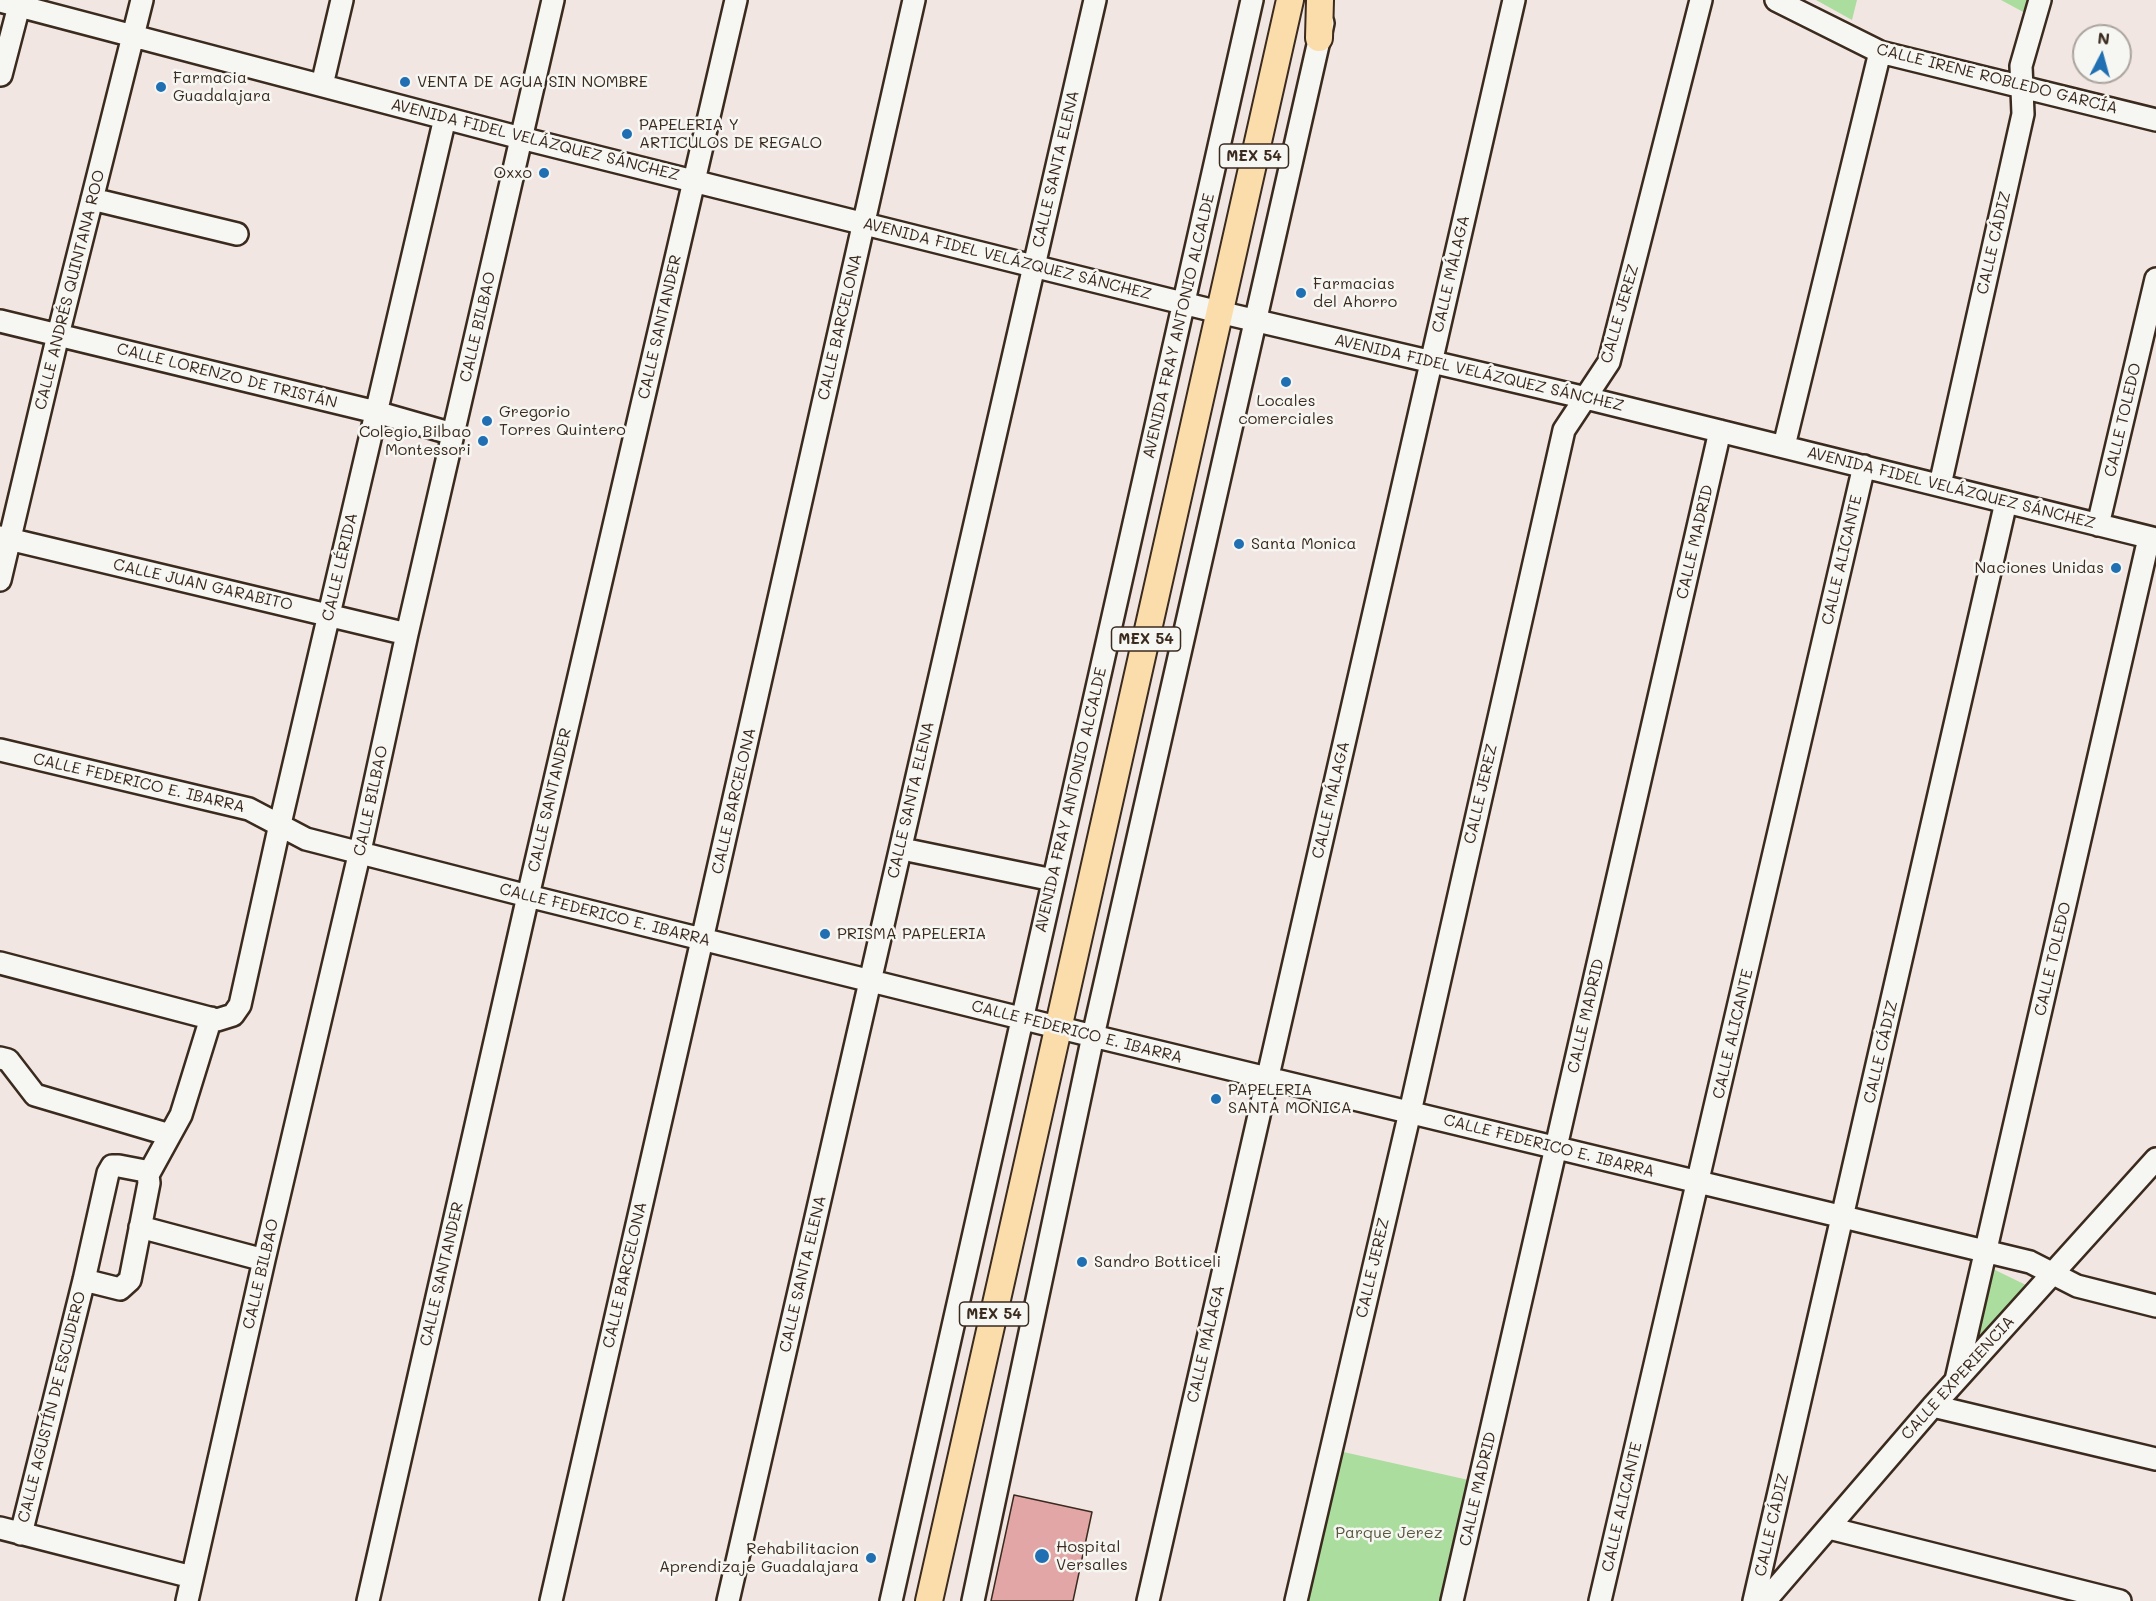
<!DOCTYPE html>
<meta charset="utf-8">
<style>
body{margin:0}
#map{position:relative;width:2156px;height:1601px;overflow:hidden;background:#f2e6e3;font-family:Mali,sans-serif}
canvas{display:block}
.north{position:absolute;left:2072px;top:24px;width:60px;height:60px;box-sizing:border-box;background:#f6f6f2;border:2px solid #aba49d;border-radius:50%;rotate:6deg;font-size:16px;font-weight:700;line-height:24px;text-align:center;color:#3b2a1e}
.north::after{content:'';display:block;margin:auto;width:21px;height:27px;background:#1f6fb2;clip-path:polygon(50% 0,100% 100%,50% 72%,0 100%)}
</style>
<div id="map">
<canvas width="2156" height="1601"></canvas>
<div class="north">N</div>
</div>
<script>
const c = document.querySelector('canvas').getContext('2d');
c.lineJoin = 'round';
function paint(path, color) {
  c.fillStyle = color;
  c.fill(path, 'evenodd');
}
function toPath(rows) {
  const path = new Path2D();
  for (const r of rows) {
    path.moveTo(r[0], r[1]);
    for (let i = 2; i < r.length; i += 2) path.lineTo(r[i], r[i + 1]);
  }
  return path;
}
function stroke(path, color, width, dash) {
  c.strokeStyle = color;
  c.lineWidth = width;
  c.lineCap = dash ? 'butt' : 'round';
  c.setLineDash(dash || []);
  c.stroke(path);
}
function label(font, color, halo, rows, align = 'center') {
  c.font = font + ' Mali,sans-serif';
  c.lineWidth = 5;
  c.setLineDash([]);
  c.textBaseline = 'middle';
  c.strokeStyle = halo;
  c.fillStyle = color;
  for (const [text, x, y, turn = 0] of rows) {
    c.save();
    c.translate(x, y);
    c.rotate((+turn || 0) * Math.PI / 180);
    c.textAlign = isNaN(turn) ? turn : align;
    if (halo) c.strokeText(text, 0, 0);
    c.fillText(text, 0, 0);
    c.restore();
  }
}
paint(toPath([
 [1816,0,1857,0,1852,20],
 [2001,0,2033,0,2027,14],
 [1993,1269,2028,1286,1978,1340],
 [1339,1451,1473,1481,1443,1601,1303,1601]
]), '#abdd9e');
const building = toPath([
 [1014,1495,1092,1512,1073,1601,991,1601,1014,1495]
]);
paint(building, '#e1a6a5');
stroke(building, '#3b2a1e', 1.5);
const minor = toPath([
 [1776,0,1880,52,2156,120],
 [0,1,521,138,1033,266,1219,312,1586,398,2156,539],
 [1,75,19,6],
 [322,85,342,0],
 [92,199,237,234],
 [0,321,376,412,453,434],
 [1784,446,1880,52],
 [1940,485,2023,114,2021,66,2040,0],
 [2098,525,2156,279],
 [0,537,407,634],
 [0,580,58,335,142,0],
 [0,750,249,809,306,839,528,896,1093,1036,2030,1262,2077,1286,2156,1306],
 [912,851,1053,880],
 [0,963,217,1020,233,1015,240,1005,280,824,445,118],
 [0,1058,8,1060,35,1095,170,1135],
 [148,1175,181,1115,211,1018],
 [140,1227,264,1260],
 [1956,1380,2149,538],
 [1933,1406,2156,1459],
 [0,1528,192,1577],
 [1829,1528,2120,1601],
 [21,1534,84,1280,108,1173,112,1166,119,1166,145,1171,148,1175,149,1183,130,1280,120,1289,84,1280],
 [187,1601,264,1260,360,851,407,634,553,0],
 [368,1601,528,896,736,0],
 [551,1601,702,940,914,0],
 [728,1601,1095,0],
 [891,1601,1252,0],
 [973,1601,1093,1036,1323,23],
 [1148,1601,1514,0],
 [1296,1601,1410,1112,1564,430,1609,362,1701,0],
 [1452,1601,1720,431],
 [1600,1601,1864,466],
 [1754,1601,2006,502],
 [1765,1601,1933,1406,2156,1159]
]);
const major = toPath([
 [1319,38,1320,0],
 [929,1601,1290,0]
]);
stroke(minor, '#3b2a1e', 26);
stroke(major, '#3b2a1e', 30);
stroke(minor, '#f6f6f2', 21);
stroke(major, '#fbddab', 26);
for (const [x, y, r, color] of [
 [405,82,6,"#1f6fb2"],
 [161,87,6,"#1f6fb2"],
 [627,134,6,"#1f6fb2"],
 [544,173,6,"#1f6fb2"],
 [1301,293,6,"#1f6fb2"],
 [1286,382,6,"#1f6fb2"],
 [487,421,6,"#1f6fb2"],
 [483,441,6,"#1f6fb2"],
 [1239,544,6,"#1f6fb2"],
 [2116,568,6,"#1f6fb2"],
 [825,934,6,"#1f6fb2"],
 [1216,1099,6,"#1f6fb2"],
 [1082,1262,6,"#1f6fb2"],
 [1042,1556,8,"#1f6fb2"],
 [871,1558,6,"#1f6fb2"]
]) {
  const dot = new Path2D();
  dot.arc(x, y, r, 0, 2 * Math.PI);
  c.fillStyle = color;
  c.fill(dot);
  stroke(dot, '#f6f6f2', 2);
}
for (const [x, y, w] of [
 [1254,156,69],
 [1146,639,69],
 [994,1314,69]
]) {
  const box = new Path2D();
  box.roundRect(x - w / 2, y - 12, w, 24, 4.5);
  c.fillStyle = '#f6f6f2';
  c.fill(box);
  stroke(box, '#3b2a1e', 1.5);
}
label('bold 15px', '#3b2a1e', null, [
 ["MEX 54",1254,156],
 ["MEX 54",1146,639],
 ["MEX 54",994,1314]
]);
label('16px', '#3b2a1e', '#f6f6f2', [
 ["Farmacia",173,78],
 ["Guadalajara",173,96],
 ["VENTA DE AGUA SIN NOMBRE",417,82],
 ["PAPELERIA Y",639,125],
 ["ARTICULOS DE REGALO",639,143],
 ["Oxxo",532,173,"right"],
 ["Farmacias",1313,284],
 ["del Ahorro",1313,302],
 ["Locales",1286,401,"center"],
 ["comerciales",1286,419,"center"],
 ["Gregorio",499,412],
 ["Torres Quintero",499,430],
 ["Colegio Bilbao",471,432,"right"],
 ["Montessori",471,450,"right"],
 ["Santa Monica",1251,544],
 ["Naciones Unidas",2104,568,"right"],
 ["PRISMA PAPELERIA",837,934],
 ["PAPELERIA",1228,1090],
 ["SANTA MONICA",1228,1108],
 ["Sandro Botticeli",1094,1262],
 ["Hospital",1056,1547],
 ["Versalles",1056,1565],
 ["Rehabilitacion",859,1549,"right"],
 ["Aprendizaje Guadalajara",859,1567,"right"]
], 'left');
label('16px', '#3b2a1e', '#f6f6f2', [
 ["CALLE IRENE ROBLEDO GARCÍA",1997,79,14],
 ["AVENIDA FIDEL VELÁZQUEZ SÁNCHEZ",535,140,14],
 ["CALLE SANTA ELENA",1056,169,-77],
 ["CALLE CÁDIZ",1994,243,-77],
 ["AVENIDA FIDEL VELÁZQUEZ SÁNCHEZ",1007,259,14],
 ["CALLE MÁLAGA",1451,274,-77],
 ["CALLE ANDRÉS QUINTANA ROO",70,290,-76],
 ["CALLE JEREZ",1620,314,-74],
 ["AVENIDA FRAY ANTONIO ALCALDE",1179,326,-77],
 ["CALLE BILBAO",478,327,-77],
 ["CALLE SANTANDER",660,327,-77],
 ["CALLE BARCELONA",840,327,-77],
 ["AVENIDA FIDEL VELÁZQUEZ SÁNCHEZ",1479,373,13],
 ["CALLE LORENZO DE TRISTÁN",227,376,14],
 ["CALLE TOLEDO",2123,420,-77],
 ["AVENIDA FIDEL VELÁZQUEZ SÁNCHEZ",1951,488,14],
 ["CALLE MADRID",1695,542,-77],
 ["CALLE ALICANTE",1842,560,-77],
 ["CALLE LÉRIDA",340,567,-77],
 ["CALLE JUAN GARABITO",203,585,13],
 ["CALLE FEDERICO E. IBARRA",139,783,13],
 ["CALLE JEREZ",1481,794,-77],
 ["CALLE SANTANDER",550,800,-77],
 ["CALLE SANTA ELENA",911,800,-77],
 ["AVENIDA FRAY ANTONIO ALCALDE",1071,800,-77],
 ["CALLE MÁLAGA",1331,800,-77],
 ["CALLE BILBAO",371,801,-78],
 ["CALLE BARCELONA",734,801,-77],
 ["CALLE FEDERICO E. IBARRA",605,915,14],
 ["CALLE TOLEDO",2053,959,-77],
 ["CALLE MADRID",1586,1016,-77],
 ["CALLE FEDERICO E. IBARRA",1077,1032,14],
 ["CALLE ALICANTE",1733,1034,-77],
 ["CALLE CÁDIZ",1881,1052,-77],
 ["CALLE FEDERICO E. IBARRA",1549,1146,14],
 ["CALLE JEREZ",1373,1268,-77],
 ["CALLE BILBAO",261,1274,-77],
 ["CALLE SANTANDER",442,1274,-77],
 ["CALLE SANTA ELENA",803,1274,-77],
 ["CALLE BARCELONA",625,1275,-77],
 ["CALLE MÁLAGA",1206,1344,-77],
 ["CALLE EXPERIENCIA",1958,1378,-48],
 ["CALLE AGUSTÍN DE ESCUDERO",52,1407,-76],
 ["CALLE MADRID",1478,1489,-77],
 ["CALLE ALICANTE",1622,1507,-77],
 ["CALLE CÁDIZ",1772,1525,-77]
]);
label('16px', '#57573e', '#f6f6f2', [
 ["Parque Jerez",1389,1533]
]);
</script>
